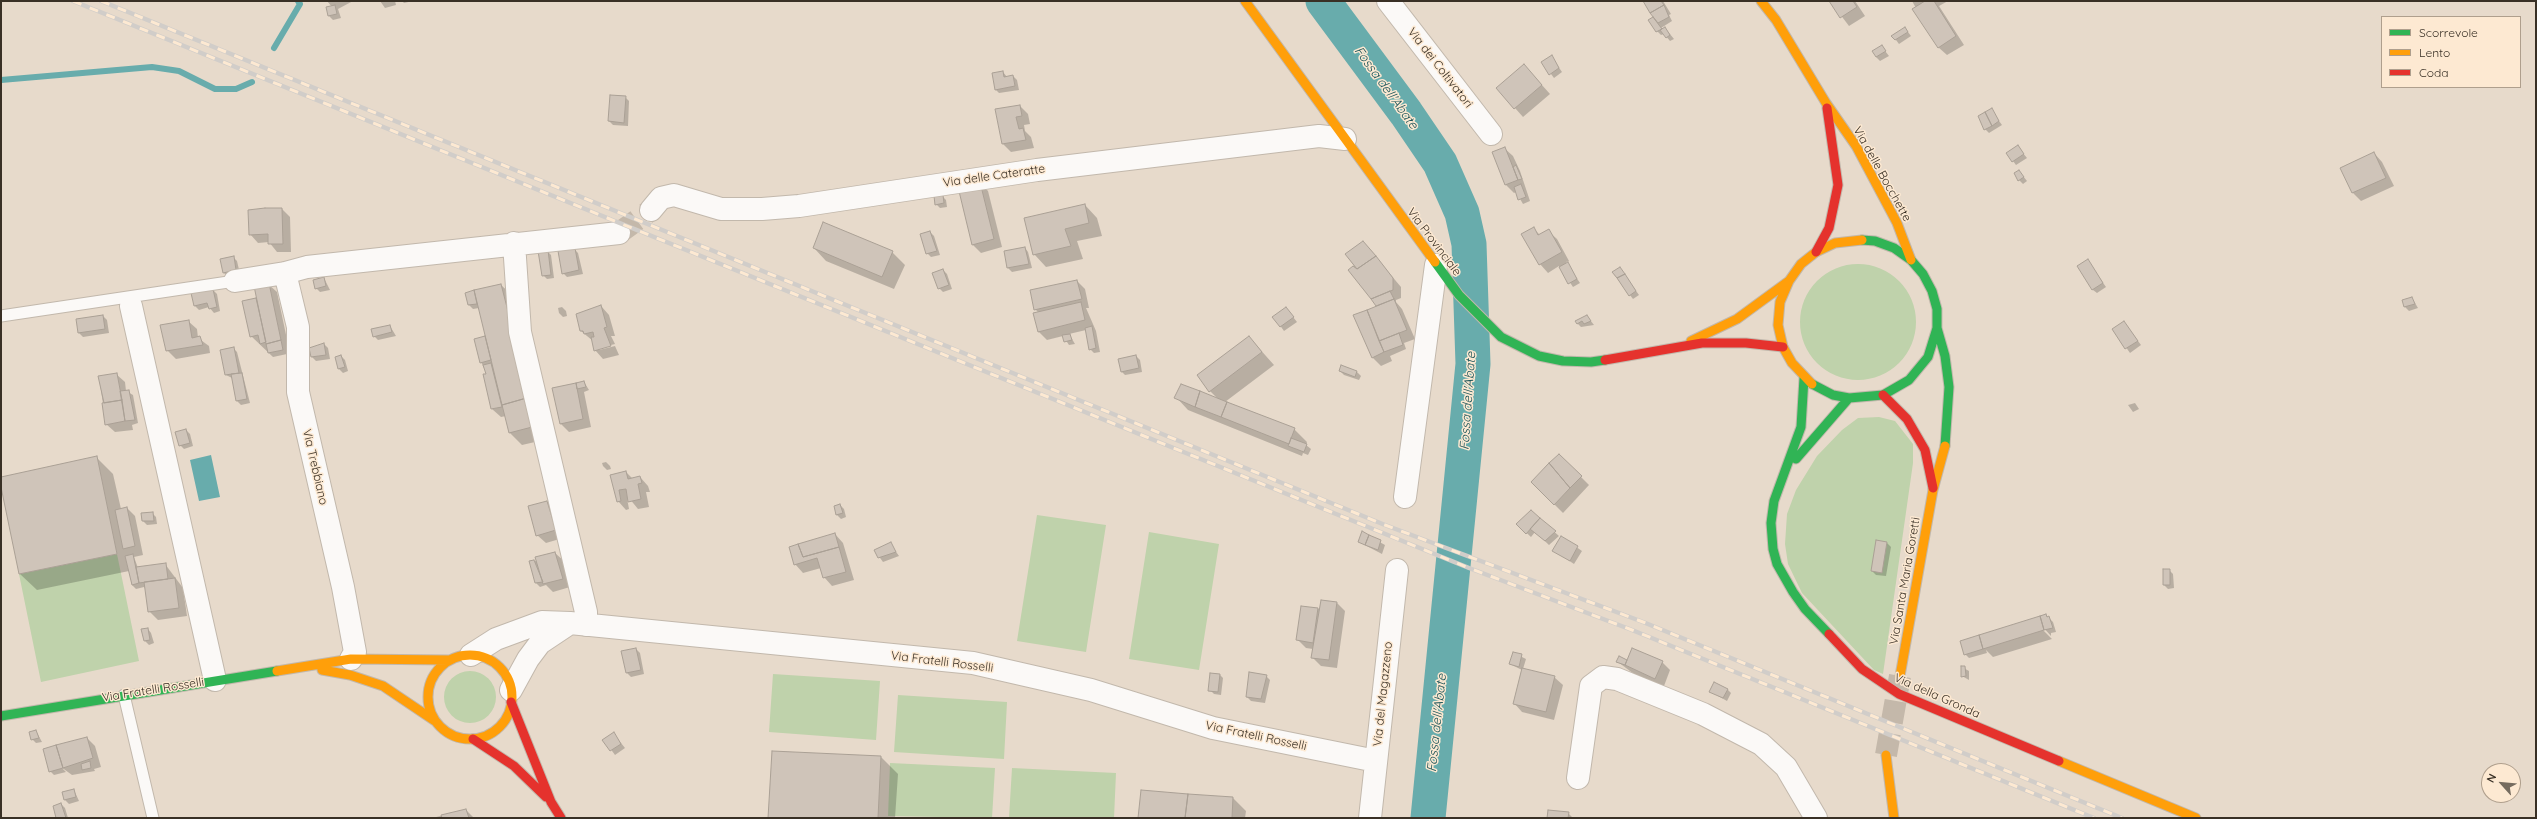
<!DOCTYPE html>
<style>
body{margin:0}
#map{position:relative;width:2537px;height:819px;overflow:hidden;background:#e7dacb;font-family:Quicksand,sans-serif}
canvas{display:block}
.frame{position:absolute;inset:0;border:2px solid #393025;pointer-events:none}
.legend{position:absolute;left:2381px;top:16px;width:140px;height:72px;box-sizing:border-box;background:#fde9d2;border:1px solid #af9f8d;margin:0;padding:5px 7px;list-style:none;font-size:12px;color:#393025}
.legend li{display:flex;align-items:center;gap:8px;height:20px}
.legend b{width:20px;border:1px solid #af9f8d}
.north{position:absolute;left:2481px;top:763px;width:40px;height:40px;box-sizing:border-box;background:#fde9d2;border:1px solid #af9f8d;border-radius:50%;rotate:297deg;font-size:11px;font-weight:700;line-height:16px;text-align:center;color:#393025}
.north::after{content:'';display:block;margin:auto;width:14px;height:18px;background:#766c5f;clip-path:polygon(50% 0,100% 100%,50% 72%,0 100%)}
</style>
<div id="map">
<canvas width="2537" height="819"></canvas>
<div class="frame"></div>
<ul class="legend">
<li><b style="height:5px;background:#30b455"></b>Scorrevole</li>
<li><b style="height:5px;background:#ff9f0a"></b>Lento</li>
<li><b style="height:5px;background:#e5322d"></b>Coda</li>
</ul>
<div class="north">N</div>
</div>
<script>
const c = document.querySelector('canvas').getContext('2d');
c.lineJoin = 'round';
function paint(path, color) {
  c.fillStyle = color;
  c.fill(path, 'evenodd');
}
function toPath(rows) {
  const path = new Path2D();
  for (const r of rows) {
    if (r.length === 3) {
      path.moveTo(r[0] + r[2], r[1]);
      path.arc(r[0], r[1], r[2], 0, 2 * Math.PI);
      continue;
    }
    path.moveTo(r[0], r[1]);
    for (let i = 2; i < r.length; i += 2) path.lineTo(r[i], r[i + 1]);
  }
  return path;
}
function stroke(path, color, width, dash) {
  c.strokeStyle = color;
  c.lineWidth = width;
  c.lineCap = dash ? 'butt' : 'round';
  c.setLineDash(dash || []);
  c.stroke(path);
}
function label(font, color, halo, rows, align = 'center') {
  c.font = font + ' Quicksand,sans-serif';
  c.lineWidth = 3;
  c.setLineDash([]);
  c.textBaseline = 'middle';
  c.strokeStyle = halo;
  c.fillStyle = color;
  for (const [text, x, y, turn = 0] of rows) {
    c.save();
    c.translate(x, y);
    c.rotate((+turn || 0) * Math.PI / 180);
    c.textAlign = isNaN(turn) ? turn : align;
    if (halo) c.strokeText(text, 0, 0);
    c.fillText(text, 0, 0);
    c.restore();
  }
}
paint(toPath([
 [1858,322,58],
 [1879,417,1895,421,1913,444,1913,463,1883,674,1874,670,1802,593,1788,564,1785,544,1787,514,1796,490,1817,456,1842,430,1858,418],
 [1037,515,1106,525,1086,652,1017,641],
 [1149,532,1219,544,1199,670,1129,659],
 [117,554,139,661,41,682,19,574],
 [470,697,26],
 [773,674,880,681,876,740,769,732],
 [898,695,1007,702,1004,759,894,752],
 [890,763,995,768,992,818,888,816],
 [1012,768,1116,773,1114,818,1009,818]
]), '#bfd2ab');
paint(toPath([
 [211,455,220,497,199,501,190,460],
 [1438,716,1434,818,1421,818]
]), '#68acac');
paint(toPath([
 [327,1,353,1,338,9,341,18,333,20,329,16,332,7],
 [380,1,395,1,396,5,385,8],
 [402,1,413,1,404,3],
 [1644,1,1663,1,1671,14,1669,15,1672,21,1661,28,1662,30,1665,28,1674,39,1670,41,1664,34,1661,35,1657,31,1650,20,1655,18],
 [1830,1,1855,1,1865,16,1849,26],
 [1912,1,1948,1,1939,6,1964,45,1947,55,1938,47],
 [1905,28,1911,36,1899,44,1893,36],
 [1882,47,1889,56,1880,61,1876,57],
 [1551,56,1562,72,1554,78,1542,62],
 [1524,65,1550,94,1523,117,1515,108],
 [1003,72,1007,77,1013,76,1017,80,1019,90,999,93,995,89],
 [625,97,629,101,628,126,613,125,609,121],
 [1020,106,1028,114,1030,124,1024,125,1025,131,1031,137,1034,148,1011,152,1003,144],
 [1991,110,2002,125,1989,133,1985,129],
 [2018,147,2027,158,2016,165,2013,161],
 [1504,148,1513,156,1520,171,1530,201,1523,204,1516,192,1514,193,1506,185,1493,153],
 [2374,153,2382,162,2394,186,2361,201,2353,193,2341,169],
 [2019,171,2027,181,2023,184,2019,180],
 [980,183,988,191,1002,247,981,253,973,245,959,188],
 [942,196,946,200,947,207,940,208,936,204],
 [1085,205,1097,218,1102,236,1077,241,1083,259,1046,267,1034,254],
 [282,209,290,217,291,252,277,252,269,242,258,243,250,234],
 [1534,229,1540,235,1548,231,1557,239,1569,261,1566,262,1580,283,1573,287,1559,266,1548,273,1540,264],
 [930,232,934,236,940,255,931,257,927,253],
 [1363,242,1401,287,1401,298,1396,300,1396,302,1402,309,1415,339,1404,343,1406,349,1390,356,1392,361,1381,366,1373,358,1378,306,1350,270,1354,266,1346,254],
 [814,248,892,252,905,265,894,289,826,261],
 [1025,248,1028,252,1032,268,1012,272,1008,268,1005,252],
 [574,249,578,253,583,274,567,277,563,273],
 [547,251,551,255,554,278,547,279,543,275],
 [233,257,237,261,240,274,228,277,224,273],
 [2088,261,2106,287,2097,293,2093,290],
 [1620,268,1639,295,1633,299,1613,273],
 [943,270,947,274,952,289,943,292,939,288],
 [324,278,330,290,320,292,316,288],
 [1077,281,1085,289,1089,308,1086,308,1096,331,1100,352,1094,353,1090,349,1086,330,1069,334,1075,344,1069,345,1063,336,1047,340,1038,331,1039,313,1035,309],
 [268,284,277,292,289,349,286,349,287,354,273,357,251,336,244,302,258,299],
 [501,285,514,297,548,439,522,445,510,433,506,416,501,417,492,409,484,375,487,374,481,362,484,337,487,340,479,308,473,309,469,305,466,294],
 [213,290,217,294,220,311,214,313,209,307,199,310,195,306],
 [2412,298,2418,308,2409,311,2405,307],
 [601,306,609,315,615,336,611,336,615,344,599,348,599,350,615,346,619,355,603,359,595,350,593,341,581,331],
 [562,307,566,311,567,316,563,317,559,313,558,308],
 [1286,308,1297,322,1284,331,1274,317],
 [103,316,107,320,109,333,83,337,79,333,77,320],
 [1587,316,1594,325,1581,327,1577,323],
 [188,321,197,329,198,338,209,346,210,353,176,359,167,350],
 [2124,322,2141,345,2130,353,2114,330],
 [390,326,396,336,378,340,374,336],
 [1249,337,1274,365,1225,402,1294,429,1307,442,1306,445,1311,449,1308,455,1303,453,1302,456,1188,410,1176,397,1218,399,1210,391],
 [324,344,328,348,330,359,316,361,312,357],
 [233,348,237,352,250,403,241,405,237,401,232,378,226,375],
 [341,356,345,360,348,371,343,373,339,369,336,358],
 [1136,356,1140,360,1142,372,1125,375,1121,371],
 [1342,367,1357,372,1361,376,1359,380,1344,375,1340,371],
 [116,374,125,382,126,391,133,395,138,423,132,425,133,430,115,432,106,424,99,377],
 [584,382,589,390,584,392,591,427,569,432,561,424,553,388],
 [2135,403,2139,409,2133,412,2128,405],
 [186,430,190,434,193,446,184,449,180,445],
 [1559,455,1589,485,1563,513,1532,482],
 [97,458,113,474,121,509,127,508,135,516,143,555,134,557,138,568,165,564,183,588,187,616,158,620,149,611,146,589,144,587,136,589,132,585,129,571,37,590,20,574,1,478],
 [606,462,610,466,611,469,607,470,603,466,602,463],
 [626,472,633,479,640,477,648,486,650,492,646,492,649,507,638,509,629,498,627,498,629,509,626,510,618,501,611,475],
 [547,502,555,510,563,538,546,543,537,535],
 [840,505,844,509,846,517,841,519,837,515,835,506],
 [1531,511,1559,536,1549,545,1535,532,1531,537,1517,524],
 [152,513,156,517,157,524,147,525,143,521],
 [1363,533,1385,545,1382,554,1359,542],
 [835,534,843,543,854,580,832,586,824,577,821,568,803,573,795,564],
 [1562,537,1582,551,1574,564,1553,550],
 [890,543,899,556,883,562,875,551],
 [1887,543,1891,547,1886,576,1876,575,1872,571],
 [555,553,564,561,570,587,553,592,546,585,540,587,536,583,531,562,536,561,538,563],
 [2169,570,2173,574,2174,588,2168,589,2164,585],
 [1322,601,1337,603,1345,611,1337,668,1321,666,1312,657,1313,649,1306,648,1298,640,1302,607,1320,609],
 [2046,615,2053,622,2056,632,2051,633,2051,636,2042,626,2040,627,2052,639,1993,657,1986,650,1987,653,1969,658,1965,654],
 [148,629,151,633,154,643,149,645,145,641],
 [636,649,640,653,644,674,631,677,627,673],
 [1514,653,1526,659,1523,669,1554,677,1563,685,1554,720,1522,712,1514,703,1522,670,1510,664],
 [1626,661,1662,662,1670,670,1664,686,1634,674,1618,662],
 [1962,667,1969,671,1969,680,1962,676],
 [1219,674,1223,678,1221,695,1214,694,1210,690],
 [1266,676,1270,680,1265,703,1251,701,1247,697],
 [1727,689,1731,693,1727,701,1711,692],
 [36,731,42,742,36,743,32,739],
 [613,733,625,748,615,755,604,740],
 [87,738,95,746,101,767,94,769,95,771,72,775,61,767,66,772,54,775,50,771],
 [773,752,881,757,898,774,895,818,769,818],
 [74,790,79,801,69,804,65,800],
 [1233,798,1246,811,1245,818,1139,818],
 [61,804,65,808,68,818,57,818],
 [466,810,474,818,432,818],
 [1568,813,1573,818,1548,818],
 [1591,817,1598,817,1599,818,1591,818]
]), '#0003');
stroke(toPath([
 [274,48,300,4,298,1],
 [1,80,152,67,179,71,215,89,236,89,252,82]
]), '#68acac', 6);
stroke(toPath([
 [1323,1,1406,113,1440,163,1462,213,1469,244,1473,364,1428,818]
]), '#68acac', 35);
const building = toPath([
 [1643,1,1661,1,1664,5,1650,13,1643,1],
 [1829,1,1853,1,1857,7,1840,18,1829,1],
 [1925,1,1934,1,1956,36,1938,48,1912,9,1925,1],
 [335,5,337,14,328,16,326,7,335,5],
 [1664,5,1669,17,1658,23,1650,13,1664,5],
 [1653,17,1662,29,1656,32,1648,20,1653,17],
 [1665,27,1670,35,1666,38,1660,30,1665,27],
 [1905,27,1908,32,1895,40,1891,36,1905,27],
 [1882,45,1886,51,1876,57,1872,51,1882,45],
 [1552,55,1559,68,1549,75,1541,62,1552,55],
 [1524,64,1542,85,1514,109,1496,88,1524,64],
 [1003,71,1004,77,1013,75,1015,86,995,90,992,73,1003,71],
 [610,95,626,96,624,123,608,121,610,95],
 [1020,105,1022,116,1016,117,1019,129,1023,128,1026,140,1002,144,995,109,1020,105],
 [1992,108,1999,121,1992,126,1985,112,1992,108],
 [1985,112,1992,126,1984,130,1978,116,1985,112],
 [2018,145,2024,154,2012,162,2006,153,2018,145],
 [1505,147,1518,180,1505,185,1492,152,1505,147],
 [2374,152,2386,178,2352,193,2340,168,2374,152],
 [1516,165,1522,179,1518,180,1513,167,1516,165],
 [2019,170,2024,177,2018,181,2014,173,2019,170],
 [980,182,994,239,972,245,958,187,980,182],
 [1521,184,1526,197,1518,200,1514,187,1521,184],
 [943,195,944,203,935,205,934,196,943,195],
 [1085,204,1089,223,1065,229,1071,246,1033,255,1024,218,1085,204],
 [265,208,282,208,283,244,268,244,268,234,249,235,248,210,265,208],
 [823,222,893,251,882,277,813,248,823,222],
 [1534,227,1538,235,1549,229,1562,252,1539,265,1521,234,1534,227],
 [930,231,937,251,926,254,920,234,930,231],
 [1363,241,1376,256,1357,269,1345,254,1363,241],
 [1025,247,1029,264,1007,268,1004,251,1025,247],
 [575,248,579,270,562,274,558,251,575,248],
 [548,250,551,275,542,276,538,251,548,250],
 [234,256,236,270,223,273,220,259,234,256],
 [1376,256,1393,278,1393,290,1371,299,1348,270,1353,266,1357,269,1376,256],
 [2088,259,2103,283,2092,290,2077,266,2088,259],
 [1568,262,1577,279,1568,284,1559,267,1568,262],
 [1620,267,1625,274,1617,278,1612,272,1620,267],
 [943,269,949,285,938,289,932,273,943,269],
 [1625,274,1636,291,1629,296,1617,278,1625,274],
 [324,277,326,286,315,289,313,280,324,277],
 [1077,280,1082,299,1034,310,1030,290,1077,280],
 [269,283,281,340,266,344,254,286,269,283],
 [501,284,530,397,502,405,474,290,501,284],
 [213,289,217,307,209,309,207,303,194,306,191,293,213,289],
 [474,290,477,304,468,305,465,293,474,290],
 [1390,291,1394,299,1376,306,1371,299,1390,291],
 [2412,297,2415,304,2404,307,2402,300,2412,297],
 [256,298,266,342,260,344,258,335,250,337,242,301,256,298],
 [1394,299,1407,330,1379,341,1367,310,1394,299],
 [1081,302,1085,320,1038,332,1033,313,1081,302],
 [601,305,607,327,604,328,611,346,594,351,591,337,594,337,593,332,584,334,583,331,580,331,576,314,601,305],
 [1286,307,1294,317,1280,327,1272,317,1286,307],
 [1367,310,1384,352,1372,358,1353,315,1367,310],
 [103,315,105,329,78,333,76,319,103,315],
 [1587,315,1591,321,1584,324,1582,321,1577,324,1575,321,1587,315],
 [189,320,192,338,200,336,203,345,166,351,160,325,189,320],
 [2124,321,2138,341,2125,349,2112,329,2124,321],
 [390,325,392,332,373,337,371,329,390,325],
 [1092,326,1096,348,1089,350,1085,328,1092,326],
 [1399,333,1403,345,1384,352,1379,341,1399,333],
 [1070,334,1072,340,1064,342,1062,335,1070,334],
 [485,336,491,360,480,363,474,339,485,336],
 [1249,336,1262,352,1209,392,1197,375,1249,336],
 [281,340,283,350,268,353,266,344,281,340],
 [324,343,326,355,311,357,309,348,324,343],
 [234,347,239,373,225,375,220,350,234,347],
 [341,355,345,367,338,369,335,357,341,355],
 [1136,355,1139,368,1121,372,1118,359,1136,355],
 [491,363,502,407,491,409,483,374,486,374,483,365,491,363],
 [1341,365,1357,371,1355,377,1339,371,1341,365],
 [117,373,122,400,104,403,98,376,117,373],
 [242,373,247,399,236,401,231,374,242,373],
 [584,381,586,387,577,389,576,383,584,381],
 [576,383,583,419,560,424,552,388,576,383],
 [1181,384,1200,391,1195,407,1174,398,1181,384],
 [129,390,135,420,125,421,120,391,129,390],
 [1200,391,1227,402,1221,417,1195,407,1200,391],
 [530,397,536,426,509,433,502,405,530,397],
 [122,400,125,421,105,425,102,403,122,400],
 [1227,402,1295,428,1289,444,1221,417,1227,402],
 [186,429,190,443,179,446,175,432,186,429],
 [1291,438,1307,444,1304,452,1288,446,1291,438],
 [1559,454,1582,476,1570,488,1549,463,1559,454],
 [97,456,117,554,19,574,1,487,1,477,97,456],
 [1549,463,1570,488,1554,505,1531,482,1549,463],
 [626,471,628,479,640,476,642,483,638,484,641,499,628,502,626,489,619,490,621,501,617,502,610,475,626,471],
 [547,501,556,530,536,536,528,506,547,501],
 [840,504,843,513,836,515,834,506,840,504],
 [127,507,135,546,123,549,115,510,127,507],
 [1531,510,1540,518,1526,534,1516,524,1531,510],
 [153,512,154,521,142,521,141,513,153,512],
 [1540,518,1556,531,1545,541,1530,529,1540,518],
 [1362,531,1369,535,1365,545,1358,542,1362,531],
 [835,533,839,547,803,557,798,544,835,533],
 [1369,535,1381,540,1378,550,1365,545,1369,535],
 [1561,536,1578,546,1570,561,1552,551,1561,536],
 [1876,540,1887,542,1882,573,1871,571,1876,540],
 [891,542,896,552,878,558,874,550,891,542],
 [798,544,803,557,839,547,846,572,823,578,817,558,794,565,789,547,798,544],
 [555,552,563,579,543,584,535,557,555,552],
 [133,554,139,583,132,585,125,556,133,554],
 [534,560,543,582,535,583,529,561,534,560],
 [166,563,168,579,139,583,136,567,166,563],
 [2163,569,2170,569,2170,585,2163,585,2163,569],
 [175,578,179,608,148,612,144,582,175,578],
 [1321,600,1337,602,1329,660,1311,658,1321,600],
 [1301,606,1318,608,1313,643,1296,640,1301,606],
 [2046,614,2047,617,2049,616,2053,628,2044,630,2040,616,2046,614],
 [2040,616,2044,630,1983,649,1979,635,2040,616],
 [148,628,150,640,144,641,141,629,148,628],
 [1979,635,1983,649,1964,655,1960,641,1979,635],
 [636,648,641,670,626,673,621,651,636,648],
 [1632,648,1663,661,1655,679,1625,665,1632,648],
 [1513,652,1522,654,1519,667,1509,664,1513,652],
 [1619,656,1627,660,1625,665,1616,662,1619,656],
 [1961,666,1965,666,1966,676,1961,677,1961,666],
 [1522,668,1555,676,1546,712,1513,704,1522,668],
 [1249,672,1267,675,1261,699,1246,697,1249,672],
 [1210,673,1220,674,1218,692,1208,691,1210,673],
 [1714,682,1728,689,1723,698,1709,692,1714,682],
 [36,730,39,738,31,740,29,732,36,730],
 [614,732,621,744,610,751,602,740,614,732],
 [87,737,93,758,63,768,56,745,87,737],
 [56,745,63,768,49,772,43,749,56,745],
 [772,751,881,756,878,818,768,818,772,751],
 [90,761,91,768,82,770,81,764,90,761],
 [74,789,76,797,64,800,62,792,74,789],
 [1141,790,1188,794,1185,818,1138,818,1141,790],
 [1188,794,1233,797,1232,818,1185,818,1188,794],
 [61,803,66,818,56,818,53,806,61,803],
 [466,809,469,818,442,818,441,815,466,809],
 [1548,810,1569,812,1568,818,1547,818,1548,810]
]);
paint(building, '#cfc4b9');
stroke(building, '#aaa095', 1);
stroke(toPath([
 [619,233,651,210]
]), '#c4b8aa', 22, [22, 11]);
stroke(toPath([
 [1886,755,1900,676]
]), '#c4b8aa', 22, [22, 11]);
const lane = toPath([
 [1,316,235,281],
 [124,695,153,818]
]);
const street = toPath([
 [1388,1,1491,134],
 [651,210,661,198,674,195,721,209,762,209,799,206,1037,170,1319,136,1345,139],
 [514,243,520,332,586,612,586,625],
 [285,273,298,327,298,392,343,587,355,652,351,659],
 [235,281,285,273,307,267,619,233],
 [131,306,215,680],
 [1405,497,1436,265],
 [471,655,496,639,542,622,570,623,973,663,1091,690,1213,728,1376,761],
 [511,690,528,659,540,643,570,623],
 [1578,778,1591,686,1603,677,1617,679,1703,714,1761,744,1786,767,1816,818],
 [1370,818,1397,570]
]);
const fast = toPath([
 [1862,240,1875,241,1894,248,1911,260,1923,274,1932,291,1937,309,1937,328,1945,356,1949,387,1945,446],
 [1435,262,1459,295,1501,337,1539,356,1563,361,1591,362,1605,360],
 [1804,378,1801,427,1774,501,1771,523,1773,549,1777,564,1793,592,1805,609,1829,634],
 [1812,384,1833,395,1849,398,1883,395,1909,380,1928,357,1937,328],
 [1796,459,1849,398],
 [1,716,277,671]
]);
const slow = toPath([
 [1245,1,1435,262],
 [1761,1,1776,20,1826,103,1856,146,1897,223,1911,260],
 [1691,341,1737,319,1789,281],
 [1812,384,1792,363,1783,347,1778,325,1780,302,1789,281,1801,264,1816,252,1835,243,1862,240],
 [470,697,42],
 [322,670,350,675,383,686,435,721],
 [277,671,351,659,450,660],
 [1900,676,1933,490,1945,446],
 [1886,755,1894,818],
 [2059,761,2196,818]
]);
const jam = toPath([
 [1816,252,1829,228,1838,185,1827,108],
 [1605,360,1702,343,1746,343,1783,347],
 [1883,395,1907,419,1925,450,1933,488],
 [1829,634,1862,669,1899,694,2059,761],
 [511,702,551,802,561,818],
 [473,739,514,766,546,797]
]);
stroke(lane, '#c2b8ac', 13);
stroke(street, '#c2b8ac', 24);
stroke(fast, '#c2b8ac', 11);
stroke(slow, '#c2b8ac', 11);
stroke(jam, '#c2b8ac', 11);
stroke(lane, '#fbf9f7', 11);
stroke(street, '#fbf9f7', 22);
stroke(fast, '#30b455', 9);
stroke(slow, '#ff9f0a', 9);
stroke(jam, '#e5322d', 9);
const rail = toPath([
 [73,1,1469,568,1632,630,2094,818],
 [101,1,1385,525,1643,622,2122,818]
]);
stroke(rail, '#d1cdc9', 4.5);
stroke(rail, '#fde9d2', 3, [9]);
label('12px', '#393025', '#fde9d2', [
 ["Via dei Coltivatori",1440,68,52],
 ["Via delle Bocchette",1882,174,61],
 ["Via delle Cateratte",994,176,-8],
 ["Via Provinciale",1434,242,53],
 ["Via Trebbiano",315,467,77],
 ["Via Santa Maria Goretti",1905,581,-80],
 ["Via Fratelli Rosselli",942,662,7],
 ["Via Fratelli Rosselli",153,690,-9],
 ["Via del Magazzeno",1383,694,-84],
 ["Via della Gronda",1937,696,24],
 ["Via Fratelli Rosselli",1256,736,12]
]);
label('italic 13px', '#1a5357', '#fde9d2', [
 ["Fossa dell'Abate",1386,88,54],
 ["Fossa dell'Abate",1468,401,-86],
 ["Fossa dell'Abate",1437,723,-84]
]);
</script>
